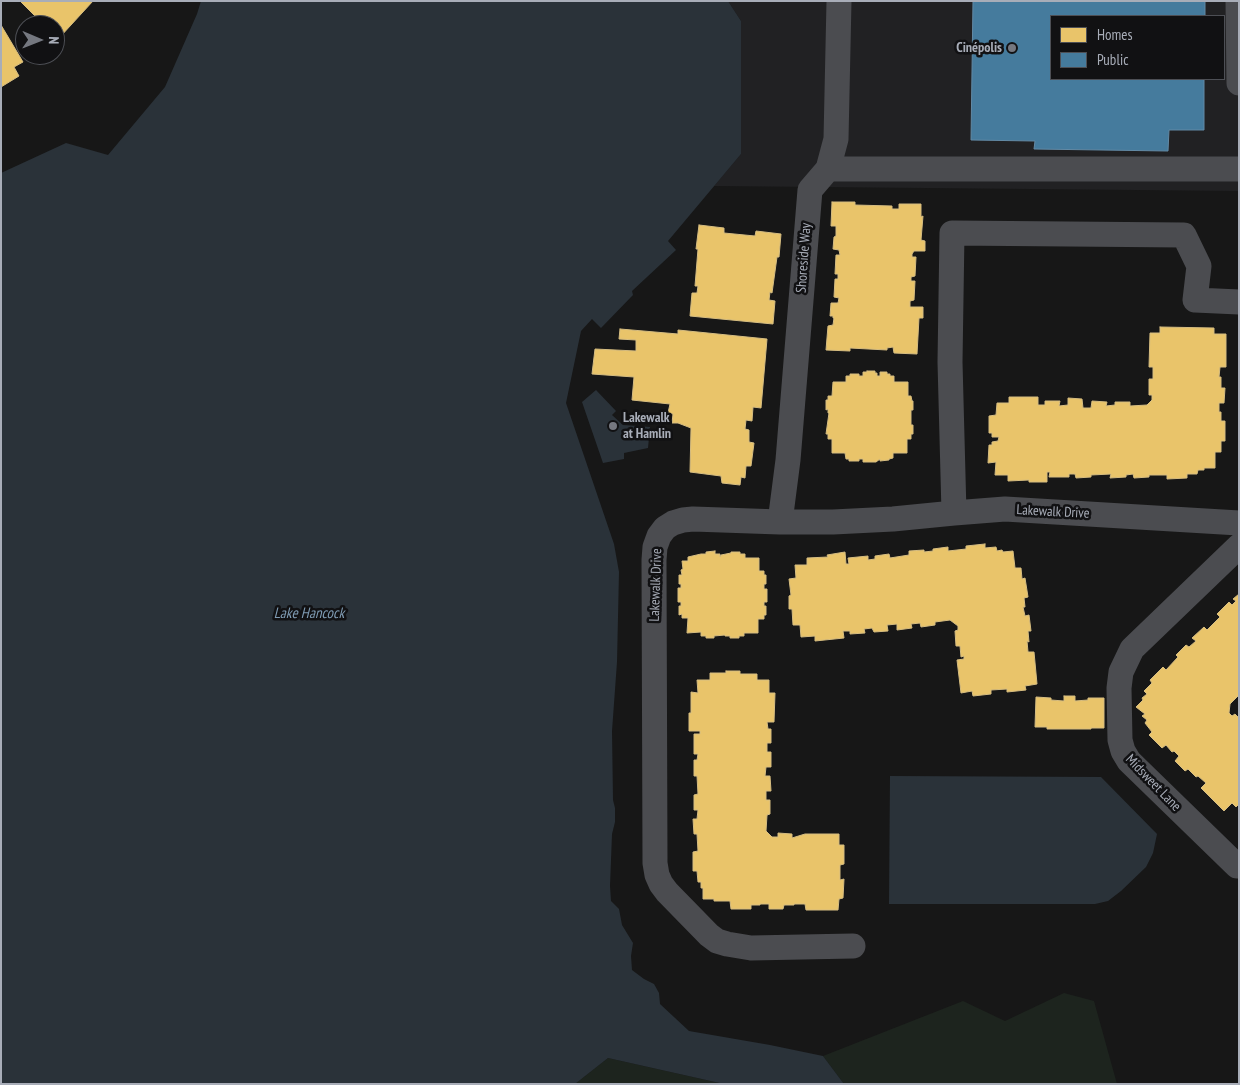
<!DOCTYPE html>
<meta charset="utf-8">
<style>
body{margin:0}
#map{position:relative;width:1240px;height:1085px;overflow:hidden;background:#171717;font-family:"PT Sans Narrow",sans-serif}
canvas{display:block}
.frame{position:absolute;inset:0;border:2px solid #a8adb8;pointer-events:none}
.legend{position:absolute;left:1050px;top:15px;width:175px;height:65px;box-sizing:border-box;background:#111113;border:1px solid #4d4f55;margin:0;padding:6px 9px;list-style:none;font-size:15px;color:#a8adb8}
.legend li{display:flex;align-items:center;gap:10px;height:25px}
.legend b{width:25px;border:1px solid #4d4f55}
.north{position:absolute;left:15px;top:15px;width:50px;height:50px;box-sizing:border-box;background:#111113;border:1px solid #4d4f55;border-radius:50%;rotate:91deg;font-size:14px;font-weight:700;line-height:20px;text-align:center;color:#a8adb8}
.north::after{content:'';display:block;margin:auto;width:18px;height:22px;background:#757880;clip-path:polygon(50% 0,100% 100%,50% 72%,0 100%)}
</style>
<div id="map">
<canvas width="1240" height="1085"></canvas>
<div class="frame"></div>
<ul class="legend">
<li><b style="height:14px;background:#e9c46a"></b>Homes</li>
<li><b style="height:14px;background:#457b9d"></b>Public</li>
</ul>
<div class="north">N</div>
</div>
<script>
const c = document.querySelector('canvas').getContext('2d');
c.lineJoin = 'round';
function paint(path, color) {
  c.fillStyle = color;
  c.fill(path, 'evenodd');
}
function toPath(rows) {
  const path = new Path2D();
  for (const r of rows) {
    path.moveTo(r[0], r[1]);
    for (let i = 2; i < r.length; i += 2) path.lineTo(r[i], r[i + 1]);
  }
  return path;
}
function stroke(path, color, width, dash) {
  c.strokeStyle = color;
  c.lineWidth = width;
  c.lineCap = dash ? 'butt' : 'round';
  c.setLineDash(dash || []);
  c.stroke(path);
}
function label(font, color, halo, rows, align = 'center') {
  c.font = font + ' "PT Sans Narrow",sans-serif';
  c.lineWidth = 5;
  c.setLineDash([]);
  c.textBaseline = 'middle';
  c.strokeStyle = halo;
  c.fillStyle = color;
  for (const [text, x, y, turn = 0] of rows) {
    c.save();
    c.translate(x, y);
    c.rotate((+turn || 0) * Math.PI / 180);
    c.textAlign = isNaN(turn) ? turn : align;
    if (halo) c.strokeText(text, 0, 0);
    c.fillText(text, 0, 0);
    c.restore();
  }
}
paint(toPath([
 [728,1,1239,1,1239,191,714,186,741,154,741,21],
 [1051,16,1224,16,1224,79,1051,79]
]), '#212123');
paint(toPath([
 [1064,993,1094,1001,1117,1084,844,1084,823,1056,963,1001,1005,1021],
 [608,1058,724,1084,575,1084]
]), '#1d241e');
paint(toPath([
 [201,1,728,1,741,21,741,154,668,241,676,250,632,291,633,295,601,328,592,319,581,331,566,403,614,544,619,572,617,662,612,731,613,800,615,808,615,822,612,834,610,886,611,901,619,909,622,925,633,943,631,956,632,970,644,979,654,984,659,993,660,1004,689,1031,770,1045,823,1056,844,1084,724,1084,608,1058,575,1084,1,1084,1,173,66,143,108,155,165,87,197,14],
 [596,390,616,411,612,415,623,425,650,427,648,448,624,453,624,459,603,463,582,402],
 [890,776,1101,777,1157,834,1153,853,1146,867,1121,891,1108,901,1095,904,889,904]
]), '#2a3239');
const homes = toPath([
 [20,1,93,1,60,37,55,33,55,25,44,25,20,1],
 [1,25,23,62,14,67,19,76,1,87,1,25],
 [832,202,855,202,855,205,892,206,892,209,899,209,899,204,921,204,921,217,923,216,921,240,925,241,925,251,914,251,912,254,912,257,916,257,915,276,911,277,911,281,915,281,914,300,910,301,910,307,923,307,923,318,919,318,917,354,894,353,893,347,887,348,887,350,850,348,850,351,826,350,828,326,833,325,834,318,833,318,833,316,830,316,831,303,838,303,839,298,834,297,835,279,838,279,838,274,835,274,836,255,840,255,839,250,833,249,834,237,836,236,836,226,831,226,832,202],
 [699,225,724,228,724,233,755,236,756,231,781,234,779,257,777,257,772,293,770,292,769,300,775,301,773,324,690,316,692,293,697,293,698,286,695,286,698,249,696,249,699,225],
 [1160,327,1214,328,1214,334,1226,334,1226,367,1220,367,1219,377,1221,377,1221,388,1225,388,1224,403,1219,403,1219,412,1221,412,1221,421,1225,421,1225,441,1221,441,1221,452,1215,452,1215,468,1204,468,1204,470,1198,470,1197,474,1187,474,1187,478,1167,479,1167,475,1149,475,1149,477,1134,478,1133,474,1126,475,1126,477,1110,478,1111,474,1091,475,1091,477,1076,478,1075,474,1069,474,1069,477,1049,477,1050,472,1047,472,1047,482,1029,482,1029,480,1008,481,1008,475,995,475,996,462,988,463,989,445,992,445,992,442,998,441,999,437,992,437,992,433,989,433,989,416,996,415,997,403,1009,403,1009,397,1038,397,1038,405,1045,405,1045,401,1060,401,1059,406,1068,405,1068,398,1082,399,1083,408,1091,408,1092,401,1107,402,1106,406,1115,405,1115,402,1130,402,1130,406,1147,405,1152,400,1152,395,1149,395,1149,379,1153,379,1153,367,1149,367,1150,333,1160,333,1160,327],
 [620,329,678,334,678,330,767,339,761,408,753,407,752,421,746,420,745,429,749,430,749,442,754,443,751,466,746,466,745,478,741,477,740,485,722,483,721,476,690,472,691,428,678,423,672,423,673,414,668,413,670,404,632,400,634,377,592,374,595,349,636,351,636,340,619,339,620,329],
 [867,371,875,371,875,373,877,373,877,376,880,376,880,372,887,372,887,374,890,374,890,376,894,376,894,382,908,382,908,396,911,396,912,401,913,401,913,410,911,410,911,425,913,425,913,434,911,434,911,439,907,439,907,453,893,453,893,458,889,459,889,460,880,461,880,459,876,462,863,462,863,459,859,459,859,461,849,461,849,459,846,459,845,453,832,453,832,439,828,439,828,434,826,434,829,413,828,413,828,409,826,410,826,400,828,400,828,396,832,396,833,382,846,382,846,376,850,376,850,374,859,374,859,376,863,376,863,372,867,372,867,371],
 [985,544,985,548,996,547,997,551,1002,550,1003,552,1013,551,1015,568,1021,568,1022,579,1025,578,1028,597,1024,598,1025,607,1023,607,1025,616,1029,615,1031,631,1028,631,1029,642,1027,641,1028,652,1034,652,1037,684,1025,686,1026,690,1007,692,1007,689,991,690,991,694,973,696,972,691,961,693,957,660,964,659,964,656,961,657,960,646,956,646,955,631,958,630,958,626,950,620,935,622,935,625,921,627,920,623,911,624,912,628,897,630,897,624,887,625,888,631,874,632,872,628,864,629,865,633,850,634,850,631,843,631,844,638,815,641,815,636,801,637,800,625,793,625,792,609,789,609,789,596,791,595,789,579,796,578,795,565,807,565,807,558,828,557,827,555,845,552,846,564,849,564,848,558,868,556,868,560,875,559,875,556,889,554,890,558,909,555,909,551,924,550,924,552,933,551,933,549,948,547,948,551,966,549,966,546,985,544],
 [715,551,715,554,720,554,720,557,721,555,731,553,731,552,740,552,740,554,745,554,745,558,759,558,759,571,764,571,764,575,766,575,766,584,764,584,764,589,767,589,767,602,764,602,764,606,766,606,766,615,764,615,764,619,758,619,758,633,744,633,744,636,739,636,739,638,730,638,730,636,725,636,725,635,714,636,714,638,706,638,706,636,701,636,701,632,687,633,688,618,682,618,682,614,679,615,679,606,681,606,681,602,678,602,678,588,681,588,681,584,679,584,679,575,682,575,681,570,683,569,682,561,688,561,688,557,701,554,706,554,706,552,715,551],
 [1239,594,1239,695,1230,704,1229,713,1232,716,1235,714,1239,718,1239,804,1236,807,1232,803,1224,811,1201,788,1206,783,1198,776,1196,777,1188,769,1185,771,1175,761,1179,756,1174,751,1172,752,1166,745,1162,748,1149,735,1152,732,1145,723,1147,720,1142,716,1145,714,1136,707,1143,700,1142,698,1147,694,1144,691,1152,683,1150,680,1163,667,1166,670,1178,657,1176,655,1186,645,1189,647,1196,641,1192,638,1204,627,1207,630,1220,617,1217,614,1229,602,1232,605,1236,601,1233,599,1239,594],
 [726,671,740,671,740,674,757,674,757,680,769,680,769,693,775,693,774,722,767,722,768,729,771,729,771,743,767,743,767,752,771,752,771,767,766,767,765,776,770,776,771,791,766,791,766,800,770,800,770,814,767,815,766,831,772,837,778,837,778,833,792,834,792,838,805,834,839,834,839,845,844,845,844,864,840,865,840,880,844,879,843,898,839,899,838,910,806,910,805,904,794,904,794,905,784,905,783,909,769,909,769,904,760,904,760,905,751,905,751,909,731,909,730,901,714,901,714,899,703,899,703,888,701,888,701,882,698,882,697,871,693,871,693,852,698,851,697,834,694,834,693,819,697,819,698,810,694,810,694,795,698,794,697,776,694,776,694,760,697,760,698,754,694,754,694,734,700,734,700,731,689,731,689,713,691,713,691,692,698,693,697,680,710,680,710,673,726,673,726,671],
 [1064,696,1075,696,1075,701,1088,700,1088,698,1104,698,1104,728,1091,728,1091,729,1047,729,1047,727,1035,727,1036,697,1051,698,1051,700,1064,701,1064,696]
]);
paint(homes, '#e9c46a');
stroke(homes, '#d6bd81', 1);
const public = toPath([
 [973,1,1205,1,1205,16,1051,16,1051,79,1204,79,1204,130,1169,130,1168,151,1034,149,1035,141,971,140,973,1]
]);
paint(public, '#457b9d');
stroke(public, '#638aa5', 1);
stroke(toPath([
 [1238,1,1239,83],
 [828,169,1239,169],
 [954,513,950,362,952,233,1184,235,1199,266,1195,300,1239,302],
 [780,522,788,460,810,190,828,169,836,139,839,1],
 [1237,866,1129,761,1123,751,1120,740,1119,688,1121,672,1132,649,1239,546],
 [853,946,751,948,727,944,717,941,709,935,667,892,661,884,657,875,655,863,654,560,655,547,659,536,665,528,673,523,683,520,693,519,780,522,833,522,893,519,954,513,1005,509,1239,523]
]), '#4b4c50', 25);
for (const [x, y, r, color] of [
 [1012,48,5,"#757880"],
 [613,426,5,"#757880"]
]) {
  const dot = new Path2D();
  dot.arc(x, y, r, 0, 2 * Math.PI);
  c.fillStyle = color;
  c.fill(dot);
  stroke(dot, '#111113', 2);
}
label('bold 14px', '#a8adb8', '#111113', [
 ["Cinépolis",1002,48],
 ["Lakewalk",623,418,"left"],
 ["at Hamlin",623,434,"left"]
], 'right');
label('14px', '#a8adb8', '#111113', [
 ["Shoreside Way",804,258,-86],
 ["Lakewalk Drive",1053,512,3],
 ["Lakewalk Drive",656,585,-88],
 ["Midsweet Lane",1153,783,46]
]);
label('italic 15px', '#7f9bb3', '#111113', [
 ["Lake Hancock",309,614]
]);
</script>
